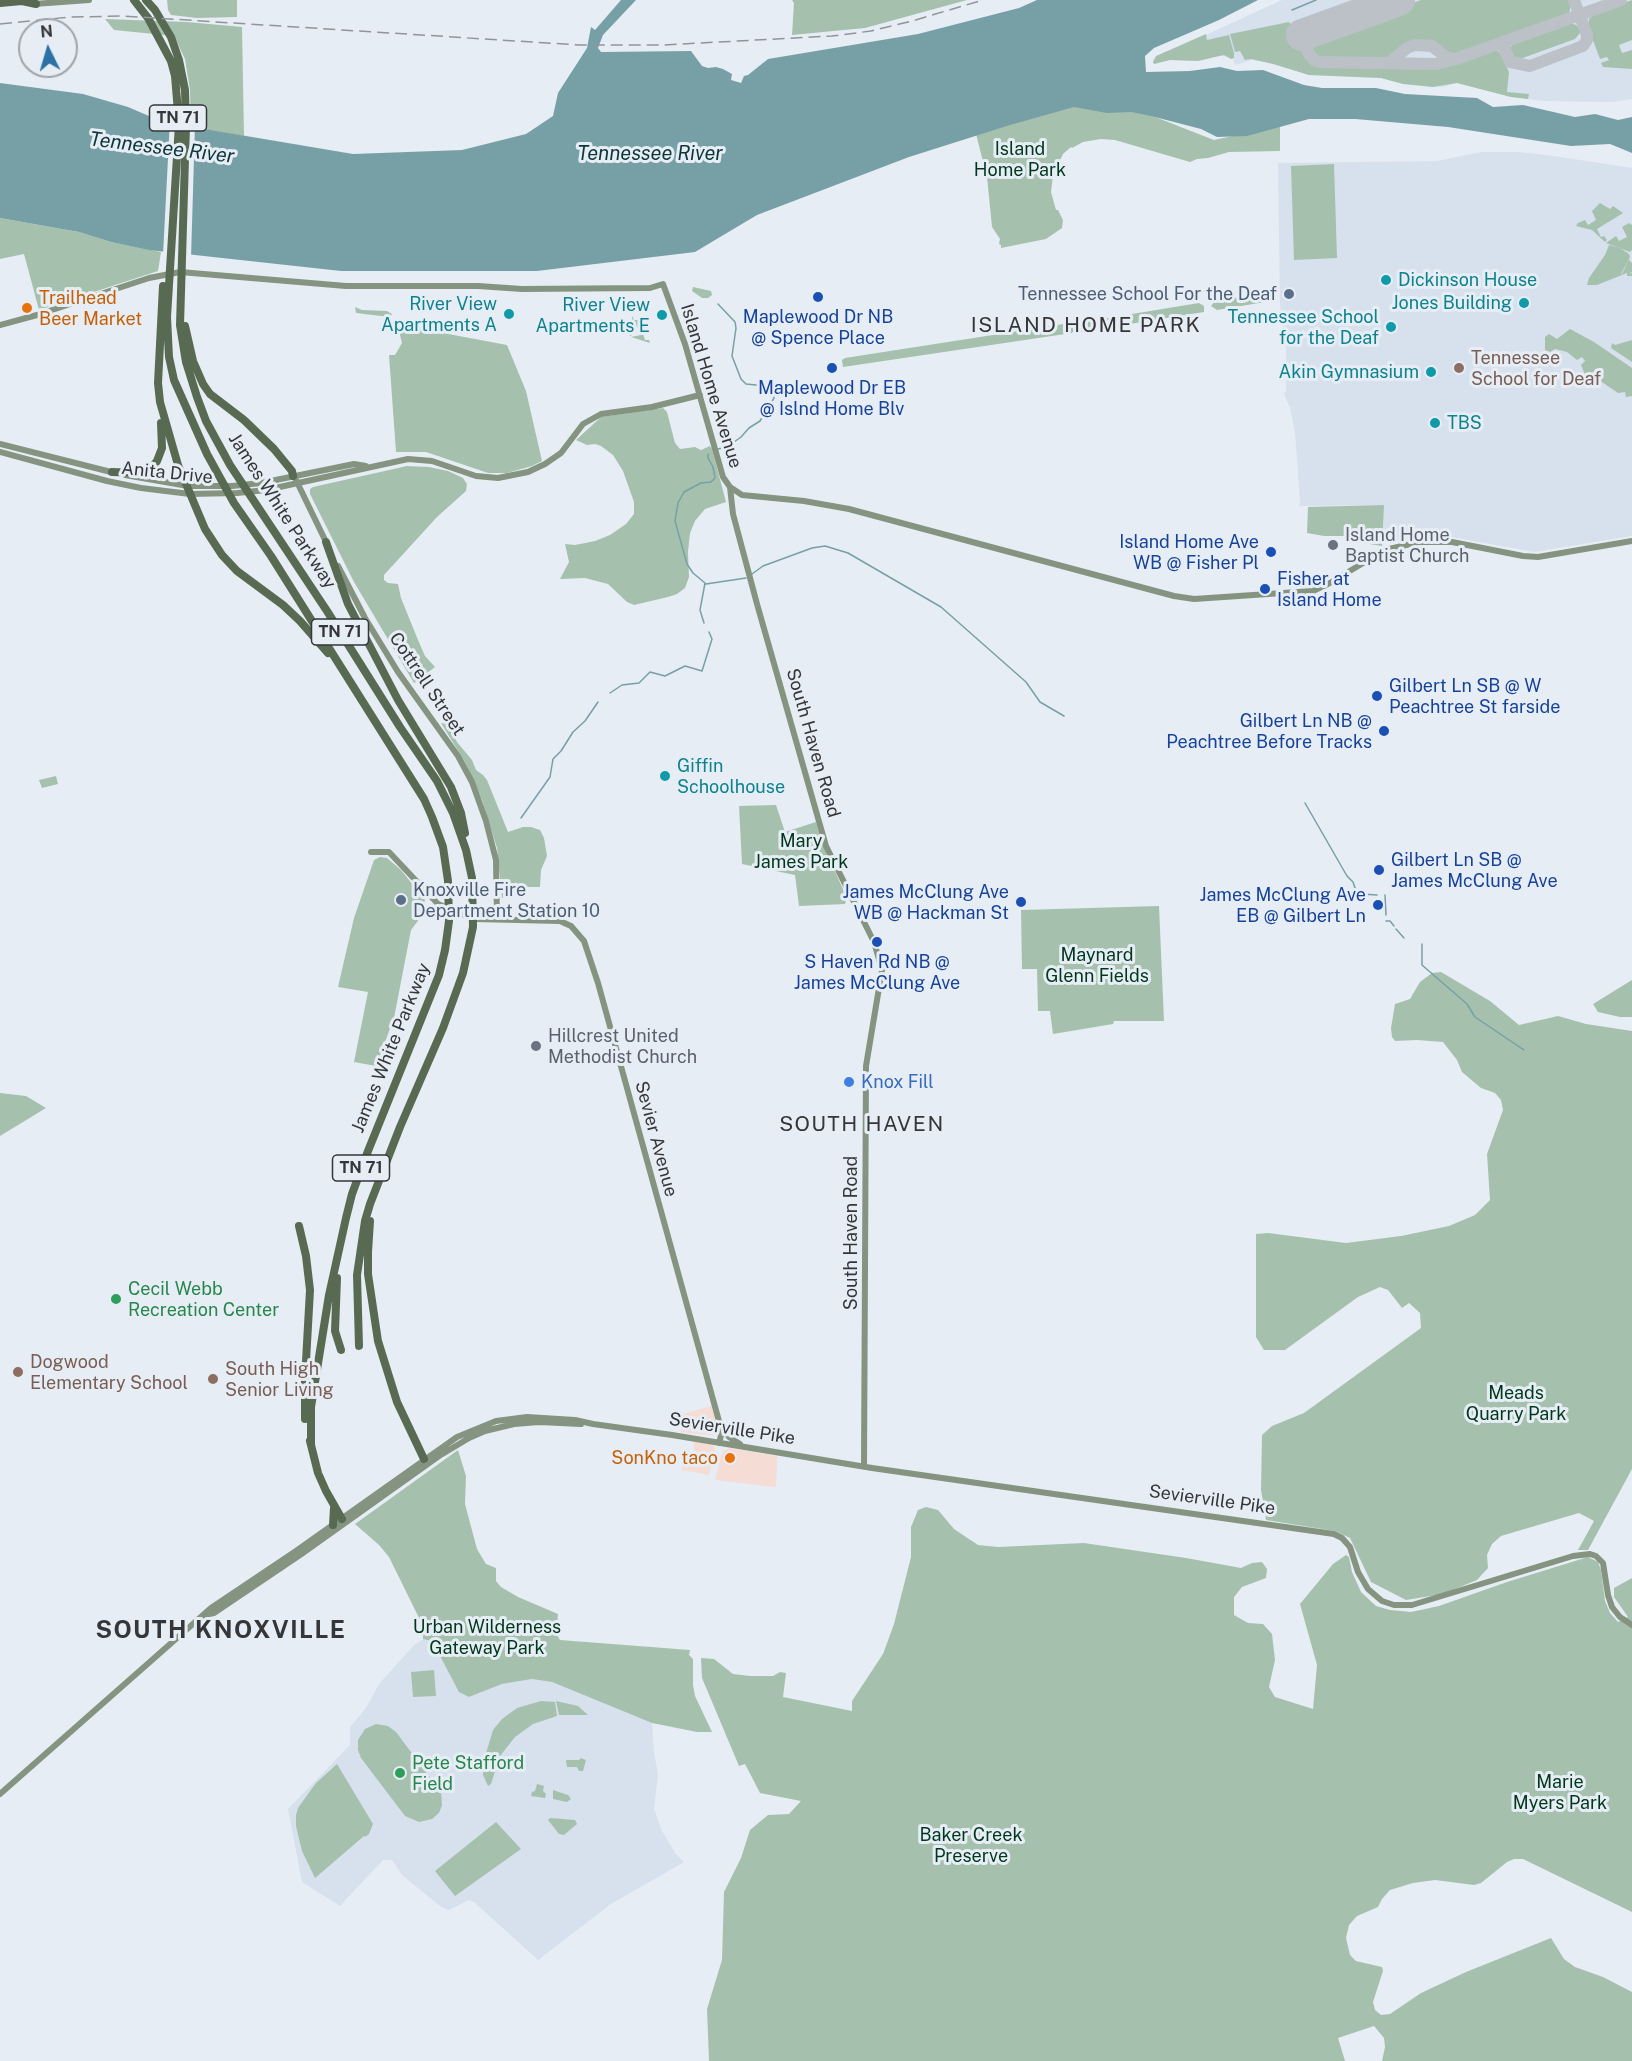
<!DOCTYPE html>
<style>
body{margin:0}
#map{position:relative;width:1632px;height:2061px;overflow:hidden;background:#e7edf4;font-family:"Public Sans",sans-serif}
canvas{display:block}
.north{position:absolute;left:18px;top:18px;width:60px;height:60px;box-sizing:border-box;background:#e7edf4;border:2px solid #9fa4a9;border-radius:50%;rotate:355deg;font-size:16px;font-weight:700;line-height:24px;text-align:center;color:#343639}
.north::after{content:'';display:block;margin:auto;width:21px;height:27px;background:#2c71a6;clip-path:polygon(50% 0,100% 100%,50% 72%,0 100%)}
</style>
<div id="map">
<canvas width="1632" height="2061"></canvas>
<div class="north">N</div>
</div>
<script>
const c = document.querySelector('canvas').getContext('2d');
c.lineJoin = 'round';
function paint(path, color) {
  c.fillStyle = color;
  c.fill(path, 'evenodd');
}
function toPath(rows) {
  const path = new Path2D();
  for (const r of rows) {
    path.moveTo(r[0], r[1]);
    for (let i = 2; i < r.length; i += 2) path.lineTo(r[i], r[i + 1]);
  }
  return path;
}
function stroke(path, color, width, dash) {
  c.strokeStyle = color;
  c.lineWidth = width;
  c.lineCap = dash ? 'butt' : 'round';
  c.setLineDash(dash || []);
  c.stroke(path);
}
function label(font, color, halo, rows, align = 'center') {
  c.font = font + ' "Public Sans",sans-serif';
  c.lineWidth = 6;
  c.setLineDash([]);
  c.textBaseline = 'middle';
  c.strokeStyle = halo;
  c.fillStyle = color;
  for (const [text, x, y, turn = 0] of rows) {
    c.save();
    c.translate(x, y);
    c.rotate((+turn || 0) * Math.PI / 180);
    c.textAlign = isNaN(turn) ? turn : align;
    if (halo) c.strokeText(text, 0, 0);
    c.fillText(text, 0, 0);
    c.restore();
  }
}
paint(toPath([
 [712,1406,720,1432,718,1436,681,1432,683,1414],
 [694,1440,712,1444,714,1447,715,1451,709,1475,682,1470,683,1462,688,1463,694,1458],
 [730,1448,777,1456,776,1487,715,1480,721,1456,724,1451]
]), '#f5dcd5');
paint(toPath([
 [1282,0,1632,0,1632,99,1612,102,1545,101,1511,97,1457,83,1442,87,1403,84,1381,78,1308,75,1274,63,1252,60,1235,65,1233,58,1219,55,1198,61,1170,60,1154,64,1153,62,1153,59],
 [1481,152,1519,152,1554,156,1632,168,1632,536,1534,552,1440,535,1383,542,1383,505,1299,506,1300,500,1295,432,1290,408,1284,394,1286,391,1286,344,1280,305,1278,163,1437,161],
 [423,1639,432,1641,452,1679,469,1697,502,1684,532,1679,552,1682,652,1723,654,1753,658,1774,654,1809,662,1831,675,1853,684,1862,611,1904,538,1960,474,1902,469,1900,449,1910,440,1906,402,1875,392,1860,383,1860,340,1906,302,1882,288,1809,350,1745,350,1727,366,1708,379,1684,413,1646]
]), '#d6e1ed');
paint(toPath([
 [167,0,237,0,237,17,197,18,171,15,168,10],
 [792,0,967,0,865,28,792,35,794,3],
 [1421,0,1570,0,1571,5,1569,13,1563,17,1457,55,1450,55,1435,44,1421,42,1404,45,1393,56,1385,59,1324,58,1317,57,1312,51,1313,42,1319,37],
 [1632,0,1632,40,1619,45,1622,53,1632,50,1632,69,1603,67,1601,63,1609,60,1607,57,1600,59,1588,27,1589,19,1594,14],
 [105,19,187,22,242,27,244,136,191,127,190,90,185,59,174,36,114,30],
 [1289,22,1295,29,1306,57,1310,62,1319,66,1434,68,1454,64,1492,51,1498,51,1501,54,1509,72,1507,92,1529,94,1528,99,1511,97,1457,83,1433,87,1403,84,1381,78,1309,75,1273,64,1251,59,1245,60,1240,51,1235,52,1230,34],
 [1570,23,1576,25,1580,29,1580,33,1575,39,1520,59,1513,58,1510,55,1510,47,1515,43],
 [1206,34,1207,40,1229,35,1234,53,1234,58,1231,59,1224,55,1198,61,1170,60,1154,64,1153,62,1156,56],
 [1080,103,1150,115,1214,140,1280,126,1280,151,1229,152,1208,158,1197,159,1190,162,1115,140,1101,139,1083,142,1072,148,1071,147,1063,154,1053,175,1051,192,1056,210,1058,210,1063,220,1062,228,1046,239,1001,248,1001,245,999,244,1000,239,992,227,987,177,976,134],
 [1334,164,1337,258,1294,260,1291,166],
 [1600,203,1610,209,1613,206,1623,213,1597,229,1601,237,1604,236,1607,240,1605,242,1592,230,1576,226,1578,223,1585,220,1588,225,1596,220,1592,211],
 [0,218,79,232,111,242,161,252,158,271,39,310,24,254,0,259],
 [1629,223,1632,225,1632,250,1630,252,1606,243,1616,236,1619,241,1627,237,1622,227],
 [1609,245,1620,248,1629,254,1630,257,1621,274,1622,274,1628,261,1631,257,1629,260,1632,263,1632,272,1628,274,1632,273,1632,276,1627,276,1627,273,1597,285,1587,285,1589,278,1605,255],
 [693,287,711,291,712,295,708,298,702,298,692,291],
 [1266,293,1272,295,1271,301,1217,310,1211,306,1215,301],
 [1199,303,1204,306,1204,312,1080,332,1077,323],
 [355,307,362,310,387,311,392,314,390,317,356,313],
 [632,316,634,320,639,320,641,317,642,320,639,321,645,340,649,340,650,343,631,337,641,335,636,325,632,335,630,336,629,333,632,325],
 [1070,323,1072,324,1074,331,1072,333,843,367,842,360,845,358],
 [400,325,507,345,526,391,542,461,532,466,507,473,488,473,426,452,396,452,389,355,395,355,402,343,398,327],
 [1570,329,1594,342,1632,368,1632,396,1626,397,1625,392,1618,393,1596,378,1590,378,1585,375,1581,365,1585,361,1582,357,1577,360,1567,352,1555,349,1550,352,1545,350,1545,337,1549,334,1557,339],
 [1632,340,1632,362,1611,348,1612,343,1615,345],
 [663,408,667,412,675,443,680,449,695,447,701,450,710,446,712,449,726,502,705,509,695,521,690,533,688,552,689,577,685,588,677,594,668,597,634,605,627,602,608,584,585,578,560,579,569,562,565,544,575,545,595,541,610,535,626,524,634,514,634,502,623,471,613,455,601,446,595,444,587,445,576,440,601,417],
 [407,466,429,467,448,471,463,478,467,484,466,491,437,517,384,575,384,580,388,583,398,584,401,598,418,640,425,656,435,667,414,683,354,582,310,494,310,489,313,487],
 [1384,505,1382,546,1351,541,1349,538,1345,536,1324,536,1307,533,1308,507],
 [441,723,447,724,457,742,472,760,476,770,483,775,487,780,508,832,523,827,531,827,540,830,544,838,547,856,541,870,540,887,528,887,502,898,497,848,482,800,465,762],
 [56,776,58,784,42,788,39,780],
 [776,805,785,832,816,822,824,847,847,898,845,904,799,906,795,875,742,864,739,806],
 [380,857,387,858,401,870,425,900,420,918,411,930,394,1018,376,1066,354,1062,368,992,338,987,354,918,374,860],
 [1159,906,1164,1021,1114,1021,1113,1024,1053,1034,1050,1011,1038,1011,1037,969,1022,969,1021,910],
 [1441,972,1490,1001,1519,1025,1558,1016,1586,1024,1632,1031,1632,1469,1588,1550,1578,1550,1594,1521,1579,1513,1501,1536,1492,1544,1487,1555,1488,1568,1477,1580,1443,1594,1406,1600,1371,1582,1350,1538,1335,1531,1266,1520,1261,1490,1262,1435,1272,1426,1304,1413,1421,1328,1420,1313,1409,1303,1402,1308,1388,1290,1380,1287,1358,1297,1285,1350,1264,1350,1256,1337,1256,1234,1268,1233,1346,1243,1401,1236,1449,1226,1475,1215,1490,1200,1487,1154,1503,1110,1501,1100,1495,1093,1481,1088,1462,1072,1457,1060,1443,1042,1417,1040,1395,1041,1392,1037,1391,1028,1395,1004,1410,999,1420,982,1432,973],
 [1632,980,1632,1017,1620,1017,1598,1012,1593,1004],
 [0,1093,26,1096,46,1108,0,1136],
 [458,1450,466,1476,465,1504,477,1549,486,1564,496,1568,496,1581,501,1587,518,1597,558,1614,556,1633,560,1640,690,1650,689,1655,693,1659,693,1685,695,1696,712,1732,697,1732,652,1723,552,1682,532,1679,502,1684,469,1697,459,1692,432,1641,423,1639,423,1626,389,1557,379,1545,355,1524],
 [926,1507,938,1510,954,1529,978,1545,998,1547,1084,1543,1186,1558,1241,1568,1252,1563,1262,1562,1267,1569,1266,1578,1242,1587,1234,1597,1234,1615,1248,1623,1263,1624,1272,1634,1275,1660,1269,1687,1275,1697,1313,1709,1317,1665,1300,1604,1333,1564,1346,1555,1349,1557,1352,1572,1361,1592,1376,1606,1390,1610,1411,1612,1439,1606,1507,1582,1588,1557,1598,1562,1601,1570,1605,1601,1610,1613,1618,1622,1628,1617,1614,1597,1614,1588,1632,1578,1632,1912,1523,1859,1514,1859,1507,1862,1481,1883,1474,1885,1435,1880,1413,1883,1390,1890,1382,1899,1378,1907,1357,1916,1349,1925,1346,1938,1350,1955,1356,1961,1382,1967,1383,1971,1373,2002,1375,2010,1381,2015,1390,2014,1421,1993,1466,1972,1551,1938,1564,1959,1575,1967,1603,1977,1632,1992,1632,2061,1382,2061,1385,2047,1384,2038,1374,2026,1338,2038,1345,2061,709,2061,707,2009,722,1960,724,1892,741,1858,750,1830,768,1815,789,1814,801,1801,760,1793,745,1764,739,1766,702,1678,701,1658,714,1659,733,1674,750,1676,773,1676,780,1672,786,1673,783,1697,852,1711,852,1701,883,1654,894,1624,911,1557,911,1527,918,1510],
 [434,1670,436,1696,413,1697,411,1672],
 [541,1701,555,1702,557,1716,533,1724,515,1737,500,1756,491,1784,488,1786,483,1775,484,1760,493,1730,502,1719,517,1708],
 [556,1701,578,1706,588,1715,559,1715],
 [376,1724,388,1726,396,1732,441,1792,442,1805,439,1813,432,1819,419,1822,405,1816,361,1758,358,1750,358,1740,365,1729],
 [581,1758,586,1760,583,1771,579,1771,577,1767,567,1767,566,1760,579,1760],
 [337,1764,373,1824,369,1834,365,1837,364,1836,315,1878,302,1851,296,1826,296,1815,298,1808,316,1783],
 [537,1784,544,1786,543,1791,546,1794,545,1798,531,1796,532,1792,535,1791],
 [553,1790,568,1795,571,1799,567,1802,553,1799],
 [550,1818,575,1820,577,1824,564,1835,559,1834,548,1820],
 [496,1822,521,1849,455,1896,435,1871]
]), '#a5c1ae');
paint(toPath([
 [621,0,636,0,603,35,598,48,601,52,691,51,702,66,708,68,716,67,723,69,732,74,731,80,741,83,744,76,748,75,768,59,918,34,1019,8,1037,0,1258,0,1219,20,1154,48,1145,56,1146,72,1190,71,1220,67,1237,71,1263,70,1304,85,1322,88,1376,88,1405,94,1477,98,1493,107,1523,105,1575,117,1595,114,1618,120,1632,117,1632,153,1610,144,1571,146,1448,127,1355,119,1309,119,1247,136,1217,137,1201,129,1151,116,1131,112,1107,113,1074,107,1010,125,909,157,757,215,695,252,537,271,341,271,149,250,111,242,79,232,0,218,0,83,83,94,128,107,163,122,353,154,462,150,526,134,553,116,558,93,587,48,591,27,595,30]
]), '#77a0a6');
paint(toPath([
 [170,120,195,124,191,258,163,255]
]), '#e7edf4');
stroke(toPath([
 [1292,10,1316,0],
 [718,449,727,447,741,437,749,428,760,421,774,398,773,392,766,386,746,384,741,379,732,356,736,328,735,322,718,304],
 [752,574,763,566,812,548,825,546,848,553,941,607,1026,682,1040,702,1064,716],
 [706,584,746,578],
 [704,623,700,610,705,583,693,573,687,564,675,521,678,503,684,492,701,483,711,482,715,478,713,467,708,458,708,454],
 [610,693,622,685,639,683,650,672,665,676,685,666,702,671,712,639,709,632],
 [1305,803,1347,876,1353,882,1355,888,1362,894,1377,895],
 [521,818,550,777,553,759,561,751,573,732,585,721,598,702],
 [1385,895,1386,915],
 [1386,921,1390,921,1394,926],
 [1396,929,1404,938],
 [1422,944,1422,965,1467,1004,1475,1017,1524,1050]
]), '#77a0a6', 1.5);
stroke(toPath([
 [1302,35,1309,54,1314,60,1319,62,1436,64,1456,59,1621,0],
 [1502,43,1510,62,1530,66,1583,46,1587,40,1587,35,1574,0],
 [1389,63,1407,48,1415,45,1432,46,1446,57,1455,59]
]), '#bcc1c8', 12);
stroke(toPath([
 [1302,35,1399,0]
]), '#bcc1c8', 32);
stroke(toPath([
 [34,4,89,0],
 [0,325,37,315,149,278,180,272,346,286,478,286,522,289,650,288,663,284,685,344,723,477,730,487,742,495,804,501,849,509,1174,596,1194,599,1313,591,1328,584,1385,550,1419,542,1452,542,1523,556,1538,557,1632,541],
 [0,444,115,473],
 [0,452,107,481,141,488,190,494,237,493,266,490,408,459,432,461,476,476,498,478,528,472,545,464,561,453,583,424,601,414,652,407,700,395],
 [125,475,188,486,232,486,261,483,354,464,366,466],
 [296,480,327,544],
 [730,487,733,514,757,604,826,846,874,942,882,970,866,1066,864,1466],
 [338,566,365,618,398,672,458,756,472,782,486,821,496,860,497,919],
 [371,852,389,852,438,904,474,919,560,921,571,926,584,941,598,983,722,1432,719,1443],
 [721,1427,729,1437,740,1444],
 [204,1615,214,1613,300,1555,439,1456,469,1438,485,1431,514,1424,539,1422,581,1424],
 [0,1794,211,1608,296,1551,457,1437,496,1421,527,1417,575,1420,593,1424,672,1435,872,1468,1334,1534,1342,1538,1350,1547,1358,1572,1368,1589,1382,1601,1394,1605,1412,1605,1573,1556,1590,1554,1596,1556,1603,1563,1608,1595,1612,1607,1620,1617,1632,1625]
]), '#859381', 6);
stroke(toPath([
 [134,0,148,18,171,61,175,76,179,124,167,317,169,357,174,380,207,454,234,503,271,556,424,799,432,817,443,847,448,881,449,921,445,950,439,975,368,1151,352,1194,346,1218,329,1295,311,1407,311,1444],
 [146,0,155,10,171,37,179,60,185,90,186,126,180,325,186,362,197,397,206,421,230,465,327,611,400,727,437,781,453,813,466,850,472,878,473,927,463,973,443,1028,400,1127,370,1204,365,1221,357,1275,359,1346],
 [0,3,22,1,36,4],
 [163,286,158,383,160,402,178,465,205,529,222,555,237,571,283,605,300,621,328,653],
 [185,326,193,361,203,384,210,394,244,420,274,449,292,471,293,476],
 [112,472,140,473,151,469,157,461,162,448,161,423],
 [326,542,348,604,398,700,451,787,461,813,465,833],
 [370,1221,368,1252,368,1274,378,1341,397,1402,424,1459],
 [299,1226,306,1256,310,1290,305,1379,305,1419],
 [337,1278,335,1331,341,1350],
 [310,1441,318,1473,326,1491,342,1519],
 [333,1525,334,1508]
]), '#586b52', 8);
stroke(toPath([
 [0,24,70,17,123,16,579,45,663,45,832,36,871,31,912,21,983,0]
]), '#91959b', 1.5, [12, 6]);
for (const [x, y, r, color] of [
 [1386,280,6,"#0f9aa8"],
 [1289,294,6,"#5c6f8a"],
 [818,297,6,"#1a4fb4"],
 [1524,303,6,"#0f9aa8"],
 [27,308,6,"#e8710a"],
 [509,314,6,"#0f9aa8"],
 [662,315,6,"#0f9aa8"],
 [1391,327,6,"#0f9aa8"],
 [832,368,6,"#1a4fb4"],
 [1459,368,6,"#8d6e63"],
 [1431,372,6,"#0f9aa8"],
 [1435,423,6,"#0f9aa8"],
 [1333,545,6,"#6b7280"],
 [1271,552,6,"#1a4fb4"],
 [1265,589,6,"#1a4fb4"],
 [1377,696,6,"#1a4fb4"],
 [1384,731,6,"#1a4fb4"],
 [665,776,6,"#0f9aa8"],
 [1379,870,6,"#1a4fb4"],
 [401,900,6,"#5c6f8a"],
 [1021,902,6,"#1a4fb4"],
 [1378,905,6,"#1a4fb4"],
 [877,942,6,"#1a4fb4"],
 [536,1046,6,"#6b7280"],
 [849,1082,6,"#3f7fe0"],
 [116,1299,6,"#2e9e5b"],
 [18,1372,6,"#8d6e63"],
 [213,1379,6,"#8d6e63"],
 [730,1458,6,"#e8710a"],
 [400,1773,6,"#2e9e5b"]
]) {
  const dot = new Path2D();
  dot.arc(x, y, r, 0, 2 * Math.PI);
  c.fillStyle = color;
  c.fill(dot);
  stroke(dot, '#e7edf4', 2);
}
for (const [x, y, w] of [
 [178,118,57],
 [340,632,57],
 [361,1168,57]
]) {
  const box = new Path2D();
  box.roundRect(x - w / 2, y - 13, w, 26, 4.5);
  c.fillStyle = '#e7edf4';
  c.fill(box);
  stroke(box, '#343639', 1.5);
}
label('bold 16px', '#343639', null, [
 ["TN 71",178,118],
 ["TN 71",340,632],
 ["TN 71",361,1168]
]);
label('18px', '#00381c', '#e7edf4', [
 ["Island",1020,149],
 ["Home Park",1020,170],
 ["Mary",801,841],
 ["James Park",801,862],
 ["Maynard",1097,955],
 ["Glenn Fields",1097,976],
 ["Meads",1516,1393],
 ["Quarry Park",1516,1414],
 ["Urban Wilderness",487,1627],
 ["Gateway Park",487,1648],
 ["Marie",1560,1782],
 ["Myers Park",1560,1803],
 ["Baker Creek",971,1835],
 ["Preserve",971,1856]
]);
label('18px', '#0d838f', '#e7edf4', [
 ["Dickinson House",1398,280,"left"],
 ["Jones Building",1512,303],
 ["River View",497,304],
 ["Apartments A",497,325],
 ["River View",650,305],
 ["Apartments E",650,326],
 ["Tennessee School",1379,317],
 ["for the Deaf",1379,338],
 ["Akin Gymnasium",1419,372],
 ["TBS",1447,423,"left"],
 ["Giffin",677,766,"left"],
 ["Schoolhouse",677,787,"left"]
], 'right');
label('18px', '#4e5e75', '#e7edf4', [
 ["Tennessee School For the Deaf",1277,294],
 ["Knoxville Fire",413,890,"left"],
 ["Department Station 10",413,911,"left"]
], 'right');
label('18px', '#c56008', '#e7edf4', [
 ["Trailhead",39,298],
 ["Beer Market",39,319],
 ["SonKno taco",718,1458,"right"]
], 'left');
label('18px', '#164399', '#e7edf4', [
 ["Maplewood Dr NB",818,317,"center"],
 ["@ Spence Place",818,338,"center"],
 ["Maplewood Dr EB",832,388,"center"],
 ["@ Islnd Home Blv",832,409,"center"],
 ["Island Home Ave",1259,542],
 ["WB @ Fisher Pl",1259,563],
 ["Fisher at",1277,579,"left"],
 ["Island Home",1277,600,"left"],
 ["Gilbert Ln SB @ W",1389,686,"left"],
 ["Peachtree St farside",1389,707,"left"],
 ["Gilbert Ln NB @",1372,721],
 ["Peachtree Before Tracks",1372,742],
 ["Gilbert Ln SB @",1391,860,"left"],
 ["James McClung Ave",1391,881,"left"],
 ["James McClung Ave",1009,892],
 ["WB @ Hackman St",1009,913],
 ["James McClung Ave",1366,895],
 ["EB @ Gilbert Ln",1366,916],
 ["S Haven Rd NB @",877,962,"center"],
 ["James McClung Ave",877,983,"center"]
], 'right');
label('18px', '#785e54', '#e7edf4', [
 ["Tennessee",1471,358],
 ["School for Deaf",1471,379],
 ["Dogwood",30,1362],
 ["Elementary School",30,1383],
 ["South High",225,1369],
 ["Senior Living",225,1390]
], 'left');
label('18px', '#343639', '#e7edf4', [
 ["Island Home Avenue",711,386,73],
 ["Anita Drive",167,473,6],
 ["James White Parkway",282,511,57],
 ["Cottrell Street",427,684,56],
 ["South Haven Road",813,743,74],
 ["James White Parkway",391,1048,-68],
 ["Sevier Avenue",656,1139,75],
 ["South Haven Road",851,1233,-90],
 ["Sevierville Pike",732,1429,9],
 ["Sevierville Pike",1212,1500,8]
]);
label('18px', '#5b616d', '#e7edf4', [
 ["Island Home",1345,535],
 ["Baptist Church",1345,556],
 ["Hillcrest United",548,1036],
 ["Methodist Church",548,1057]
], 'left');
label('18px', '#366cbe', '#e7edf4', [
 ["Knox Fill",861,1082]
], 'left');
label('18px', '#27864d', '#e7edf4', [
 ["Cecil Webb",128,1289],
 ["Recreation Center",128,1310],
 ["Pete Stafford",412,1763],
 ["Field",412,1784]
], 'left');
label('italic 20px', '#0d363b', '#e7edf4', [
 ["Tennessee River",162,148,7],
 ["Tennessee River",650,154]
]);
c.letterSpacing = '1.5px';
label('21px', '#343639', '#e7edf4', [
 ["ISLAND HOME PARK",1086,326],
 ["SOUTH HAVEN",862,1125]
]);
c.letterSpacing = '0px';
c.letterSpacing = '1.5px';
label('bold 24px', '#343639', '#e7edf4', [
 ["SOUTH KNOXVILLE",221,1631]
]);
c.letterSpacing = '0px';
</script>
